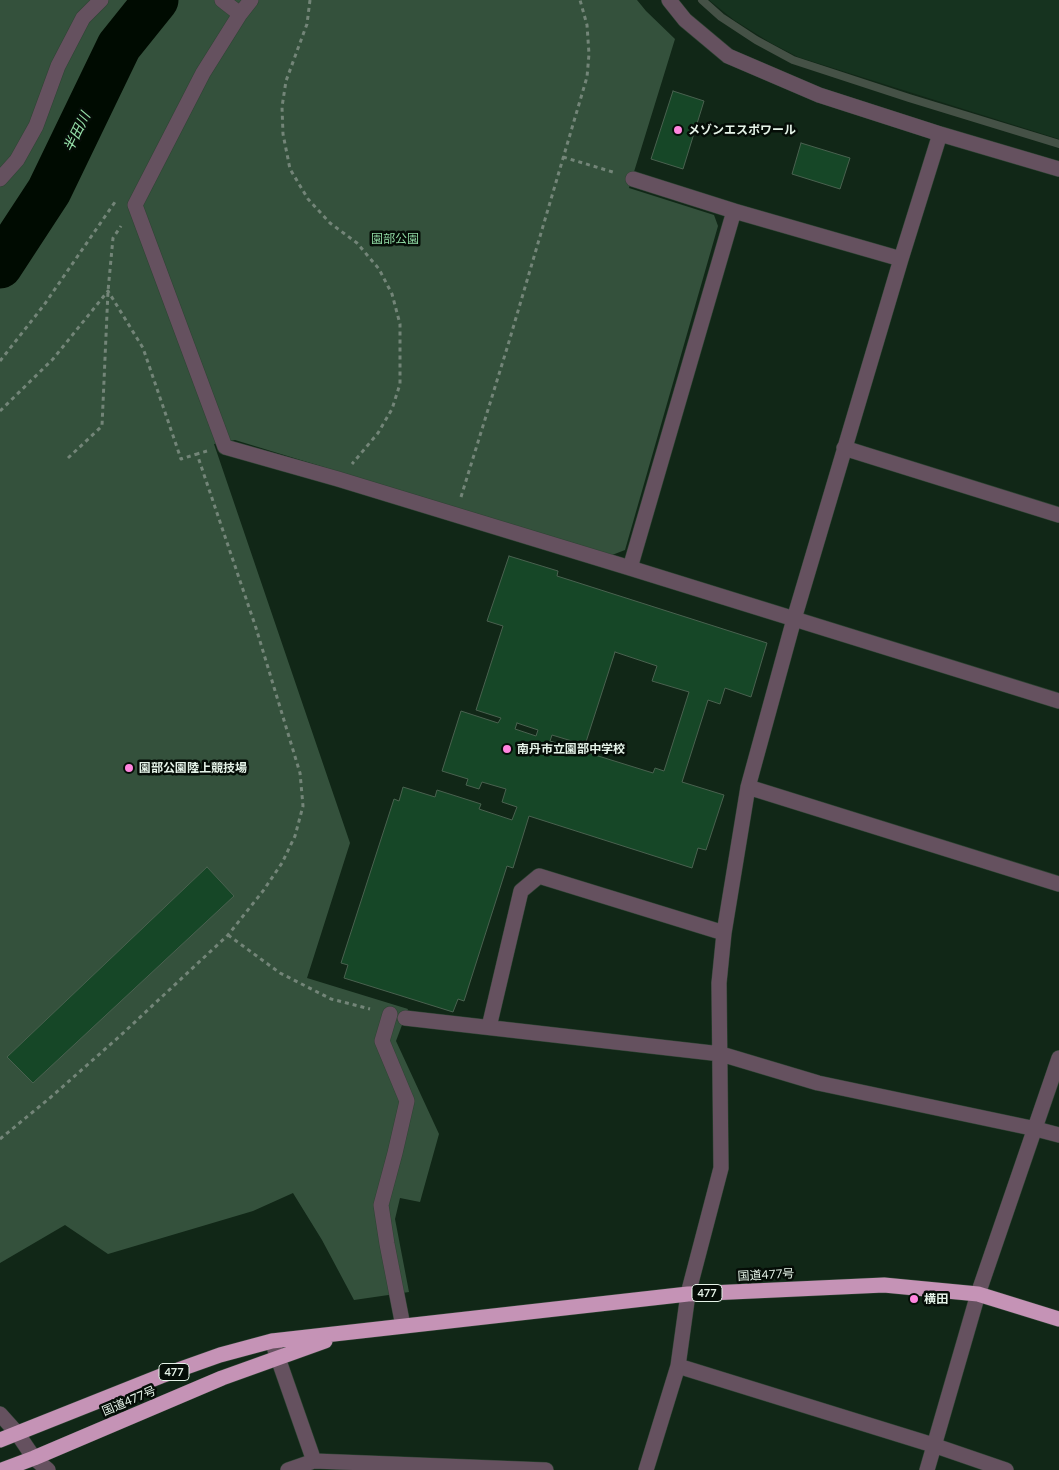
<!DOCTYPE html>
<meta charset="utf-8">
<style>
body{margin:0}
canvas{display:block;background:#112717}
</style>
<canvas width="1059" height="1470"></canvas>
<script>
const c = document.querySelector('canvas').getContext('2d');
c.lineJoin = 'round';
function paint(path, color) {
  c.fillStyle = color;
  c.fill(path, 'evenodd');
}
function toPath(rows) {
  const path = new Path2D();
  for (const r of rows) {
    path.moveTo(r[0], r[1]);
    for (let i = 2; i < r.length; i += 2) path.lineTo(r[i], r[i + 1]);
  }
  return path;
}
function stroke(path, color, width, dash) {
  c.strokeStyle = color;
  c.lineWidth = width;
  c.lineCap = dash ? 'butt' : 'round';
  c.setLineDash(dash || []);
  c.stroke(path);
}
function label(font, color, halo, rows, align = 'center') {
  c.font = font + ' Lato,"Noto Sans JP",sans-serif';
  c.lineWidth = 5;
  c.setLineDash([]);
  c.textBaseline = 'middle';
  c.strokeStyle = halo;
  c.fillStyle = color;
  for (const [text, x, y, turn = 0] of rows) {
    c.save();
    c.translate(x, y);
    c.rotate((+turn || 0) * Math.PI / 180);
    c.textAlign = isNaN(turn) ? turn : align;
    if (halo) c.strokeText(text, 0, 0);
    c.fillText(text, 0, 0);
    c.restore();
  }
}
paint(toPath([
 [709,0,1059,0,1059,139,798,57,771,43,734,20]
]), '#16331f');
paint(toPath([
 [0,0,637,0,646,11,675,39,629,188,714,215,718,226,625,550,612,555,235,440,214,444,350,843,307,978,408,1009,396,1041,439,1134,420,1202,400,1198,395,1219,409,1292,354,1300,322,1240,293,1193,253,1211,108,1254,65,1225,0,1263]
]), '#34513c');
stroke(toPath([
 [702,0,721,17,756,40,793,60,909,98,1059,144]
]), '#455146', 8);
stroke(toPath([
 [0,266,49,191,119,46,156,0]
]), '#000b01', 45);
const building = toPath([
 [673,91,704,101,683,169,651,159,673,91],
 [801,143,850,158,840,189,792,174,801,143],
 [509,556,558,571,557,576,767,643,751,697,725,688,720,704,708,700,682,782,724,795,706,850,698,848,692,868,529,816,513,868,507,866,464,1001,458,999,453,1012,344,978,348,965,341,963,394,799,399,801,403,787,435,797,437,790,481,804,479,809,512,820,517,807,502,802,506,789,482,782,479,789,466,785,468,779,442,771,461,711,498,723,501,718,476,710,503,626,487,621,509,556],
 [615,652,657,666,652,681,689,692,664,771,655,768,653,773,550,741,552,735,585,745,615,652],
 [517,723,538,730,536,736,515,729,517,723],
 [207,867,234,896,33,1083,7,1057,207,867]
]);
paint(building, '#164727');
stroke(building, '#49614f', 1);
const minor = toPath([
 [222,0,240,14,251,0],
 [669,0,685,20,728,56,819,95,940,134,1059,169],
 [240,14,203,73,135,205,225,447,338,479,630,568,1059,701],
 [0,179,17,160,36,126,58,66,83,18,101,0],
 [633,179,734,211],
 [844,448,1059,515],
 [630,568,734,211,901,259],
 [748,787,1059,884],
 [390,1014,382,1041,407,1101,395,1153,381,1205,387,1244,403,1326],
 [405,1018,721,1054,818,1083,1036,1129,1059,1135],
 [489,1027,521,891,539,876,724,933],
 [272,1341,314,1461],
 [678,1366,933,1445,1006,1470],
 [0,1414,17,1433,34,1458,48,1470],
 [288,1470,314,1461,546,1470],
 [646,1470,678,1366,688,1294,721,1168,719,983,724,933,748,787,794,619,901,259,940,134],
 [927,1470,978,1294,1059,1058]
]);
const highway = toPath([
 [0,1440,161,1376,220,1355,272,1341,688,1294,884,1285,978,1294,1059,1319],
 [2,1470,34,1458,222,1378,325,1341]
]);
stroke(minor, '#2f4434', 16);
stroke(highway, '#2f4434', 16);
stroke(toPath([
 [310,0,307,24,286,81,282,107,283,134,290,169,308,199,330,223,357,243,379,269,392,294,400,324,400,384,392,409,378,433,352,464],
 [563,157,616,173],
 [0,361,44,305,115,202],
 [0,411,53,359,108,291,143,348,181,459,197,454],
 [68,458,102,426,108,291,113,238,121,226],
 [461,497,508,345,587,77,589,54,587,25,580,0],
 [228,935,280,973,331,999,370,1009],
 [0,1139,51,1097,121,1035,228,935,263,891,282,863,295,836,303,806,300,773,256,628,197,454,207,451]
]), '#738578', 3, [4, 4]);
stroke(minor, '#65515f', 15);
stroke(highway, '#c593b6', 15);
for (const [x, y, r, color] of [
 [678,130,5,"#ff85df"],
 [507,749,5,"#ff85df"],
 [129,768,5,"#ff85df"],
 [914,1299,5,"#ff85df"]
]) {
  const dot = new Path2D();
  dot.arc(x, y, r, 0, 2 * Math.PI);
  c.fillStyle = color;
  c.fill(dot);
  stroke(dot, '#050d07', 2);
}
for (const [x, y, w] of [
 [707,1293,30],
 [174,1372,30]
]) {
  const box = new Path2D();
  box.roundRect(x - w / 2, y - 8.5, w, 17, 4);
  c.fillStyle = '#050d07';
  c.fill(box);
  stroke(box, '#e5f3e8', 1);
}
label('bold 11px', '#e5f3e8', null, [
 ["477",707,1293],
 ["477",174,1372]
]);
label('bold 12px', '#e5f3e8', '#050d07', [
 ["メゾンエスポワール",688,130],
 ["南丹市立園部中学校",517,749],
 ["園部公園陸上競技場",139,768],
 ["横田",924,1299]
], 'left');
label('12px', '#90daa4', '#050d07', [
 ["園部公園",395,239]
]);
label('12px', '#e5f3e8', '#050d07', [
 ["国道477号",766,1275,-3],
 ["国道477号",129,1401,-23]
]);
label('italic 14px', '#96e0a9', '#050d07', [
 ["半田川",77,132,-64]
]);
</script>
